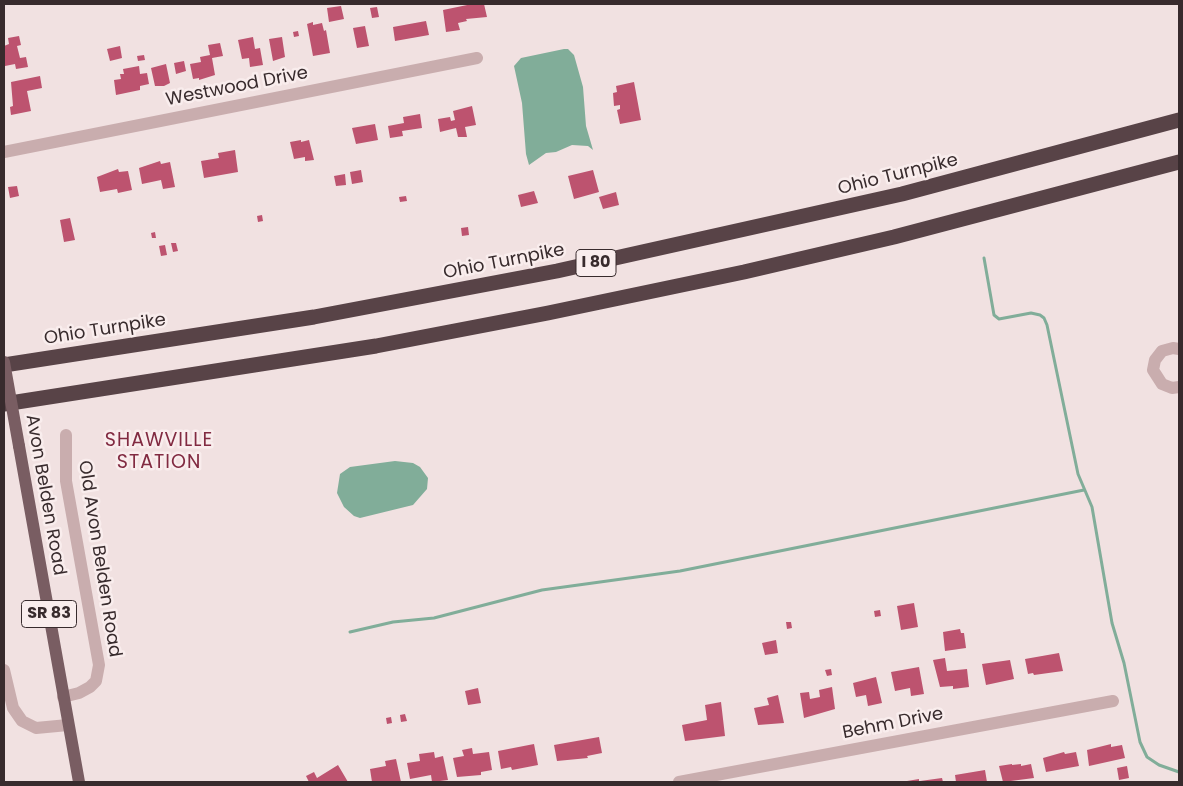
<!DOCTYPE html>
<style>
body{margin:0}
#map{position:relative;width:1183px;height:786px;overflow:hidden;background:#f1e1e1;font-family:Poppins,sans-serif}
canvas{display:block}
.frame{position:absolute;inset:0;border:5px solid #382b2d;pointer-events:none}
</style>
<div id="map">
<canvas width="1183" height="786"></canvas>
<div class="frame"></div>
</div>
<script>
const c = document.querySelector('canvas').getContext('2d');
c.lineJoin = 'round';
function paint(path, color) {
  c.fillStyle = color;
  c.fill(path, 'evenodd');
}
function toPath(rows) {
  const path = new Path2D();
  for (const r of rows) {
    path.moveTo(r[0], r[1]);
    for (let i = 2; i < r.length; i += 2) path.lineTo(r[i], r[i + 1]);
  }
  return path;
}
function stroke(path, color, width, dash) {
  c.strokeStyle = color;
  c.lineWidth = width;
  c.lineCap = dash ? 'butt' : 'round';
  c.setLineDash(dash || []);
  c.stroke(path);
}
function label(font, color, halo, rows, align = 'center') {
  c.font = font + ' Poppins,sans-serif';
  c.lineWidth = 5;
  c.setLineDash([]);
  c.textBaseline = 'middle';
  c.strokeStyle = halo;
  c.fillStyle = color;
  for (const [text, x, y, turn = 0] of rows) {
    c.save();
    c.translate(x, y);
    c.rotate((+turn || 0) * Math.PI / 180);
    c.textAlign = isNaN(turn) ? turn : align;
    if (halo) c.strokeText(text, 0, 0);
    c.fillText(text, 0, 0);
    c.restore();
  }
}
paint(toPath([
 [564,49,568,49,574,55,583,87,586,126,593,150,588,146,572,145,556,152,546,153,529,165,526,154,522,103,514,66,521,58],
 [395,461,413,463,420,467,428,478,427,489,413,505,360,518,354,516,344,507,337,493,340,474,350,467]
]), '#81ad99');
stroke(toPath([
 [984,258,994,315,999,319,1031,313,1040,315,1044,318,1047,325,1078,474,1092,507,1112,623,1124,663,1140,742,1147,757,1159,765,1179,772],
 [350,632,393,622,434,618,542,590,680,571,1084,490]
]), '#81ad99', 3);
paint(toPath([
 [472,4,484,4,487,17,466,19,467,21,458,23,460,30,446,32,443,10],
 [341,6,344,19,329,22,327,8],
 [377,7,379,17,372,18,370,8],
 [426,21,429,35,395,41,393,27],
 [313,22,313,25,322,23,324,31,326,30,330,53,313,56,307,24],
 [365,26,369,46,357,48,353,28],
 [298,31,299,36,294,37,293,32],
 [19,36,21,45,17,46,20,58,26,57,28,67,16,69,15,64,5,66,4,46,9,44,8,38],
 [253,37,255,49,260,48,263,65,250,67,249,58,242,59,238,40],
 [282,37,285,57,273,61,269,39],
 [220,43,223,56,212,58,215,75,199,80,199,78,193,79,190,64,201,62,200,57,210,55,208,45],
 [120,46,122,58,110,61,107,49],
 [144,55,145,60,138,61,137,56],
 [184,61,186,71,176,74,174,63],
 [166,64,170,83,164,86,155,86,151,68],
 [139,66,140,74,147,73,149,84,140,86,140,90,116,95,114,80,121,79,120,74,124,74,123,69],
 [40,76,42,88,27,91,31,111,11,115,10,107,13,106,11,82],
 [634,82,641,120,620,124,617,110,620,109,620,105,614,106,613,93,617,92,616,86],
 [472,106,476,125,465,127,467,137,458,137,456,128,440,132,438,119,450,117,451,121,455,120,453,111],
 [420,114,422,128,402,131,403,136,390,138,388,126,404,123,403,117],
 [375,124,378,140,356,144,352,128],
 [301,140,301,142,309,140,314,160,305,161,305,157,294,159,290,142],
 [235,150,238,172,204,178,201,161,219,158,218,153],
 [160,161,161,164,170,162,175,187,163,189,161,180,142,184,139,168],
 [118,169,119,172,128,171,132,190,118,193,117,189,100,192,97,177],
 [361,170,363,182,352,184,350,172],
 [593,170,599,192,574,199,568,176],
 [345,174,346,185,336,186,334,176],
 [17,186,19,196,10,198,8,187],
 [534,191,538,203,521,207,518,195],
 [616,192,619,205,603,209,599,197],
 [406,196,407,201,400,202,399,197],
 [262,215,263,221,258,222,257,216],
 [70,218,75,240,64,242,60,220],
 [468,227,469,235,462,236,461,228],
 [155,232,156,238,152,238,151,233],
 [171,243,176,243,178,251,173,252],
 [165,245,167,255,161,256,159,246],
 [914,603,918,627,901,630,897,606],
 [880,610,881,616,875,617,874,611],
 [786,622,791,622,792,628,787,629],
 [960,629,961,633,964,633,966,648,945,651,943,632],
 [776,640,778,653,765,655,762,643],
 [1059,653,1063,671,1034,675,1033,673,1028,674,1025,659],
 [945,658,947,671,967,669,969,687,953,689,953,686,940,687,933,660],
 [1010,660,1014,679,986,685,982,664],
 [919,667,924,694,911,696,910,688,895,691,891,672],
 [831,669,832,675,827,676,825,670],
 [876,677,882,703,868,706,866,695,856,697,853,683],
 [832,687,835,709,804,718,800,693,809,692,810,699,820,697,819,690],
 [478,688,481,703,468,705,465,691],
 [778,695,784,723,758,725,754,708,769,705,767,698],
 [721,702,725,736,685,741,682,725,707,720,705,705],
 [405,714,407,721,401,722,400,715],
 [391,717,392,723,387,724,386,718],
 [599,737,602,753,587,756,588,758,557,761,554,745],
 [534,744,538,765,512,770,511,767,501,769,498,751],
 [1111,744,1111,747,1122,745,1125,758,1089,766,1087,750],
 [472,748,473,754,489,752,492,770,481,772,481,775,457,777,453,758,464,756,462,750],
 [434,752,435,758,443,756,448,780,432,782,431,775,410,779,407,763,420,761,419,754],
 [1064,752,1065,754,1076,752,1079,766,1046,772,1043,758],
 [396,759,401,782,372,782,370,769,386,766,385,761],
 [1012,764,1012,765,1021,764,1021,766,1031,764,1034,778,1003,782,999,766],
 [338,765,348,782,309,782,306,776,314,772,317,778],
 [1127,766,1129,778,1119,780,1117,768],
 [985,770,987,782,956,782,955,775],
 [942,778,943,782,920,782,920,781],
 [919,779,919,782,907,782,907,781]
]), '#bd536f');
stroke(toPath([
 [4,152,477,58],
 [1179,349,1173,348,1162,351,1155,360,1153,370,1162,384,1172,388,1179,387],
 [4,670,13,708,22,721,36,728,68,725],
 [63,697,79,693,90,687,96,681,99,665,66,481,66,435],
 [679,782,1113,701]
]), '#c9adae', 12);
stroke(toPath([
 [19,446,79,782]
]), '#795d62', 12);
stroke(toPath([
 [4,365,314,317,557,271,902,194,1179,120],
 [4,404,376,346,548,313,744,272,894,237,1179,162]
]), '#584347', 15);
stroke(toPath([
 [4,362,19,446]
]), '#795d62', 12);
for (const [x, y, w] of [
 [596,263,40],
 [49,614,55]
]) {
  const box = new Path2D();
  box.roundRect(x - w / 2, y - 13.5, w, 27, 4);
  c.fillStyle = '#f9eded';
  c.fill(box);
  stroke(box, '#382b2d', 1);
}
label('bold 16px', '#382b2d', null, [
 ["I 80",596,263],
 ["SR 83",49,614]
]);
label('18px', '#382b2d', '#f9eded', [
 ["Westwood Drive",237,87,-11],
 ["Ohio Turnpike",898,175,-14],
 ["Ohio Turnpike",504,262,-11],
 ["Ohio Turnpike",105,330,-9],
 ["Avon Belden Road",45,495,80],
 ["Old Avon Belden Road",99,559,81],
 ["Behm Drive",893,724,-11]
]);
c.letterSpacing = '1px';
label('19px', '#812a41', '#f9eded', [
 ["SHAWVILLE",159,441],
 ["STATION",159,463]
]);
c.letterSpacing = '0px';
</script>
